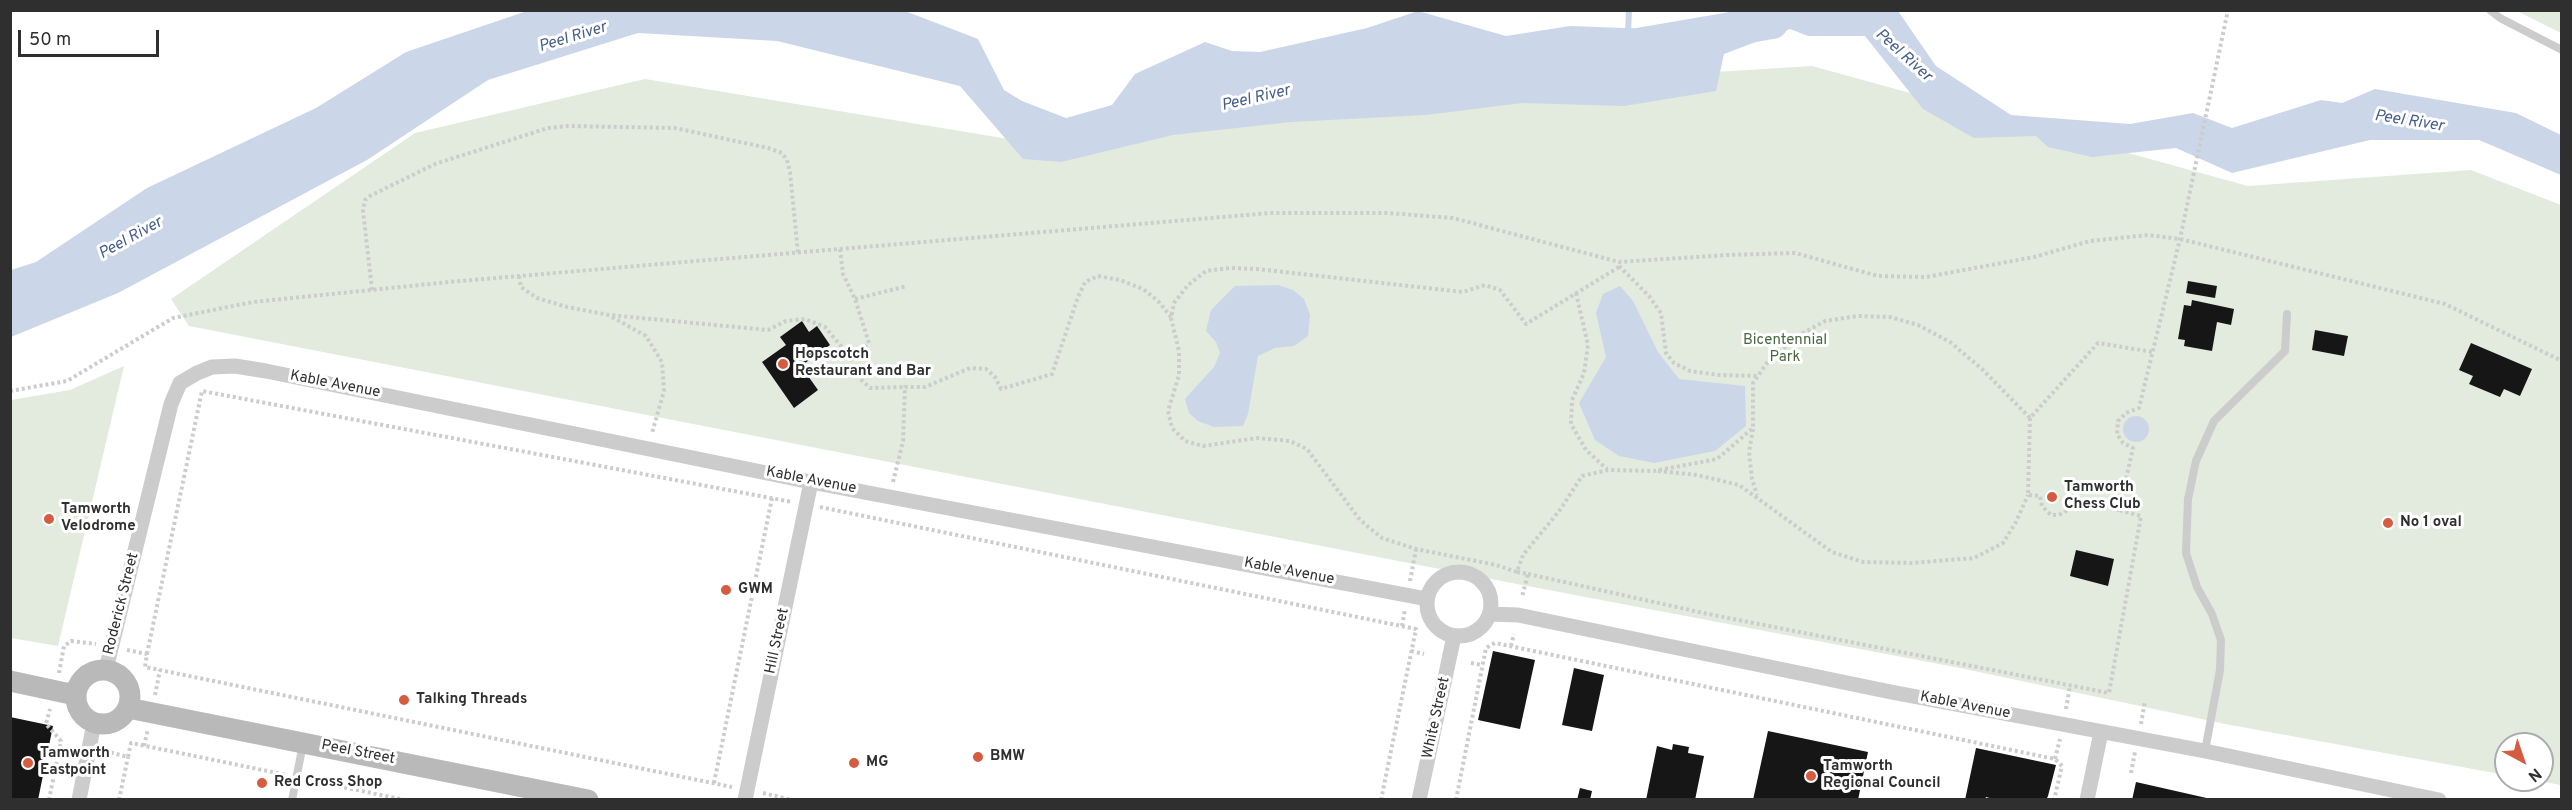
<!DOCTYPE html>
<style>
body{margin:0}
#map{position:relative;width:2572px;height:810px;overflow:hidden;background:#fff;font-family:Overpass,sans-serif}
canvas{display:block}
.frame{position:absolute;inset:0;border:12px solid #2f2f2f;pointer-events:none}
.north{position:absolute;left:2494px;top:732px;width:60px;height:60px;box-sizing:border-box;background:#fff;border:2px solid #acacac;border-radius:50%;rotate:140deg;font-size:16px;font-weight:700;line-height:24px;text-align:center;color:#2f2f2f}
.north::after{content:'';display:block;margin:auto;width:21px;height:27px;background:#d55c41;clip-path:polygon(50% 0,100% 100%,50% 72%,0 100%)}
.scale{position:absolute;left:18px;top:30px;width:141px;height:27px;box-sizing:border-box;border:3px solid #2f2f2f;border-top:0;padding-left:8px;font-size:18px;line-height:21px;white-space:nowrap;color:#2f2f2f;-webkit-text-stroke:4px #fff;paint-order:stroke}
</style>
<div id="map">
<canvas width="2572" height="810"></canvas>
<div class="frame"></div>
<div class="north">N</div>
<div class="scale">50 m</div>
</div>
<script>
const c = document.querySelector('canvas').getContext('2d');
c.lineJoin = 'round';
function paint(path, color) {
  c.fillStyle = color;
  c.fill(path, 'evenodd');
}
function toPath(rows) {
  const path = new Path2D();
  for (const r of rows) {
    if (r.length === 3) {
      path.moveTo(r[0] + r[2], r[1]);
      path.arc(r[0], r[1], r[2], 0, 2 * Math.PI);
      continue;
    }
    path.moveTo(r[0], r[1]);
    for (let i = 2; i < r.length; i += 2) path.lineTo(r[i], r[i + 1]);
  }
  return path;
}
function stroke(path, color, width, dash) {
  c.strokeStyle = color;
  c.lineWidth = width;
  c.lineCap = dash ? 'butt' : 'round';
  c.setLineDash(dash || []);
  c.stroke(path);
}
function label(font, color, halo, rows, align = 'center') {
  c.font = font + ' Overpass,sans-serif';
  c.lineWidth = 6;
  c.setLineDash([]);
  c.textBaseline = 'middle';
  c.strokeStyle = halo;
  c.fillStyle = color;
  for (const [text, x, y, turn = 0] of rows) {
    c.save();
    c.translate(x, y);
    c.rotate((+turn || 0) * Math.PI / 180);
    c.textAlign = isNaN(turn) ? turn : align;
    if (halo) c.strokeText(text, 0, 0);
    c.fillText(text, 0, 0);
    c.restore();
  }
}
paint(toPath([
 [2517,11,2561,11,2561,33],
 [1812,66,2248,186,2471,170,2561,205,2561,785,2533,780,2542,780,2542,744,2506,744,2506,775,2225,724,1960,668,1517,584,189,326,171,299,415,133,645,79,1057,147,1179,105],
 [124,366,58,646,11,638,11,400,70,390]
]), '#e2ebde');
paint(toPath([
 [1790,10,1898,11,1936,66,2011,115,2130,124,2193,113,2232,128,2321,100,2342,103,2375,89,2516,113,2561,135,2561,175,2479,140,2370,140,2232,173,2176,148,2092,157,2048,147,2036,136,1974,138,1923,109,1865,36,1808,36,1790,29,1724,54,1716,91,1624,106,1522,103,1426,115,1291,122,1173,135,1061,162,1023,159,960,86,777,41,638,33,488,80,367,160,118,293,11,337,11,270,36,262,147,188,316,108,406,52,527,11,905,11,978,39,1004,90,1022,101,1066,118,1112,105,1135,74,1205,42,1232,51,1260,52,1367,28,1418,11,1506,36,1570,26,1651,29,1711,48,1730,25,1773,12],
 [1278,285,1293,290,1304,299,1310,315,1308,336,1294,346,1275,348,1258,356,1248,414,1243,426,1214,427,1198,421,1189,413,1185,399,1214,367,1220,353,1216,342,1206,331,1211,310,1235,286],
 [1620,286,1633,301,1658,352,1679,379,1745,386,1746,426,1715,451,1654,463,1619,456,1595,440,1579,403,1606,357,1596,313,1603,294],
 [2136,429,13]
]), '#ccd6e9');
stroke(toPath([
 [1628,34,1629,10]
]), '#ccd6e9', 6);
stroke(toPath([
 [1632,46,1772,22]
]), '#ccd6e9', 34);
paint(toPath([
 [2188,281,2217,286,2215,298,2186,293],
 [2192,300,2234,309,2231,325,2217,322,2212,351,2184,346,2185,340,2178,339,2184,305,2191,306],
 [802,321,809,332,817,326,830,345,801,366,818,390,794,408,762,362,786,345,780,337],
 [2315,330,2348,336,2344,356,2312,350],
 [2471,343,2532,369,2520,396,2504,389,2500,397,2469,384,2473,376,2459,370],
 [2076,550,2114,559,2108,586,2070,576],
 [1493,651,1535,660,1520,729,1478,720],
 [1574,668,1604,675,1592,731,1562,725],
 [10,717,53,726,38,800,10,800],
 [1768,731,1868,752,1858,800,1753,800],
 [1673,744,1689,747,1688,753,1704,756,1695,800,1646,800,1657,746,1672,750],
 [1976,748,2056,765,2048,796,2046,800,1996,800,1986,797,1985,800,1965,800],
 [2136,782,2211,799,2211,800,2132,800],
 [1580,788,1592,791,1590,800,1577,800]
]), '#161616');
stroke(toPath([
 [840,249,843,274,855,299,869,343,851,358],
 [1619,266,1649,296,1661,313,1666,353,1674,363,1690,371,1719,375,1757,376],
 [1619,267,1526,324,1500,290,1485,285,1463,292,1257,269,1230,268,1206,271,1188,285,1174,303,1171,318,1179,351,1179,375,1168,411,1172,428,1185,441,1203,446,1257,438,1290,441,1307,449,1360,520,1382,538,1416,549,1496,565,1517,572,1523,555,1560,510,1582,476,1608,470,1654,471,1717,459,1753,428,1753,383,1769,360,1798,336,1825,321,1858,316,1890,317,1918,325,1950,342,1982,369,2030,418,2098,343,2153,352],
 [519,276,521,287,537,298,567,307,609,315,768,330,786,321,805,319,825,327,851,358,855,374,870,388,905,387],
 [372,290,363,210,365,200,370,196,435,164,548,128,568,126,675,128,768,148,782,153,787,160,790,172,798,253],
 [1576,293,1588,345,1584,373,1572,400,1571,424,1586,450,1607,469],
 [855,299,907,286],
 [612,317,646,336,662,362,664,391,652,433],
 [10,391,67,381,173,318,253,302,459,281,1270,213,1388,213,1453,218,1619,262,1727,255,1795,253,1878,276,1926,277,2034,257,2090,241,2148,235,2180,239,2445,304,2562,361],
 [2030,418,2028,495,2040,496,2042,506,2051,515,2059,515,2068,510,2073,500,2119,510],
 [1753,429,1749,452,1752,479,1757,495],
 [1658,471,1697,475,1739,485,1832,552,1863,562,1913,563,1974,558,2003,543,2016,522,2028,495],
 [893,482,903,441,905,387,925,387,970,368,986,369,995,377,1001,389,1052,374,1078,297,1085,282,1098,276,1120,280,1143,289,1158,301,1171,317],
 [820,507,1416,629,1381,800],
 [1517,572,1528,574,1522,597],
 [1528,574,1708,614,2109,693,2141,516,2119,510,2133,448,2123,443,2117,434,2118,421,2126,413,2139,408,2180,239,2228,10],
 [1410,581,1416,549],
 [1402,626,1405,609],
 [1511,646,1514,634],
 [127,650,147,654,145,667,732,787],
 [1411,651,1424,654],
 [147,654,202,391,792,502],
 [1471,663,1482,665],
 [59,673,64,646,71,641,96,644],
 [155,695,160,670],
 [2066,709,2070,686],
 [2141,724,2145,701],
 [144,746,148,729],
 [105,751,128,757,131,743,287,775],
 [2055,759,2060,739],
 [2131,773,2135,752],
 [309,780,405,800],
 [714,783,772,498],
 [763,793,792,800],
 [49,800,61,741,46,724,50,709],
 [119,800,128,757],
 [1456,800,1486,648,1495,643,2055,759,2062,766,2054,800]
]), '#ccc', 4, [3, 3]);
stroke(toPath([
 [2490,10,2500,18,2562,50],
 [2205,751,2220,670,2221,640,2212,614,2197,587,2186,553,2188,499,2196,461,2214,421,2285,351,2287,314],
 [292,800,303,744]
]), '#ccc', 8);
stroke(toPath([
 [1459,604,32],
 [1490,614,1518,615,1891,692,2205,751,2439,800],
 [106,669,171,404,180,383,197,373,212,367,235,366,266,371,811,482,1427,599],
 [79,800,94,723],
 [745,800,811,482],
 [1419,800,1454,636],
 [2087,800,2101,732]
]), '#ccc', 15);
stroke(toPath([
 [103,697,27],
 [10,681,75,695],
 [128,708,588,800]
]), '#b9b9b9', 21);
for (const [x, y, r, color] of [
 [783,364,6,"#d55c41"],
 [2052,497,6,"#d55c41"],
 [49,519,6,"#d55c41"],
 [2388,523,6,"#d55c41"],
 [726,590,6,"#d55c41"],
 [404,700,6,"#d55c41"],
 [978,757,6,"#d55c41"],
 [28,763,6,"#d55c41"],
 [854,763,6,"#d55c41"],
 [1811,776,6,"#d55c41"],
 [262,783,6,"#d55c41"]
]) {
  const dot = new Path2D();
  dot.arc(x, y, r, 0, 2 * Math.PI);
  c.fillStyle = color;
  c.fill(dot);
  stroke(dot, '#fff', 2);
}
label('15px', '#496740', '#fff', [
 ["Bicentennial",1785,341],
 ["Park",1785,358]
]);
label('bold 15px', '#2f2f2f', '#fff', [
 ["Hopscotch",795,355],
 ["Restaurant and Bar",795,372],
 ["Tamworth",2064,488],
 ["Chess Club",2064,505],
 ["Tamworth",61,510],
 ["Velodrome",61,527],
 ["No 1 oval",2400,523],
 ["GWM",738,590],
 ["Talking Threads",416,700],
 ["Tamworth",40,754],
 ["Eastpoint",40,771],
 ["BMW",990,757],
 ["MG",866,763],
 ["Tamworth",1823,767],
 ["Regional Council",1823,784],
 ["Red Cross Shop",274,783]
], 'left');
label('15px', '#2f2f2f', '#fff', [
 ["Kable Avenue",335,385,11],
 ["Kable Avenue",811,481,11],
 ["Kable Avenue",1289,572,11],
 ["Roderick Street",122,604,-76],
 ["Hill Street",778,641,-78],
 ["Kable Avenue",1965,706,11],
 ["White Street",1437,718,-78],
 ["Peel Street",358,753,11]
]);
label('italic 16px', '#445d8a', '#fff', [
 ["Peel River",573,38,-17],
 ["Peel River",1903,56,42],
 ["Peel River",1256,99,-13],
 ["Peel River",2409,122,9],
 ["Peel River",131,239,-29]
]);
</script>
